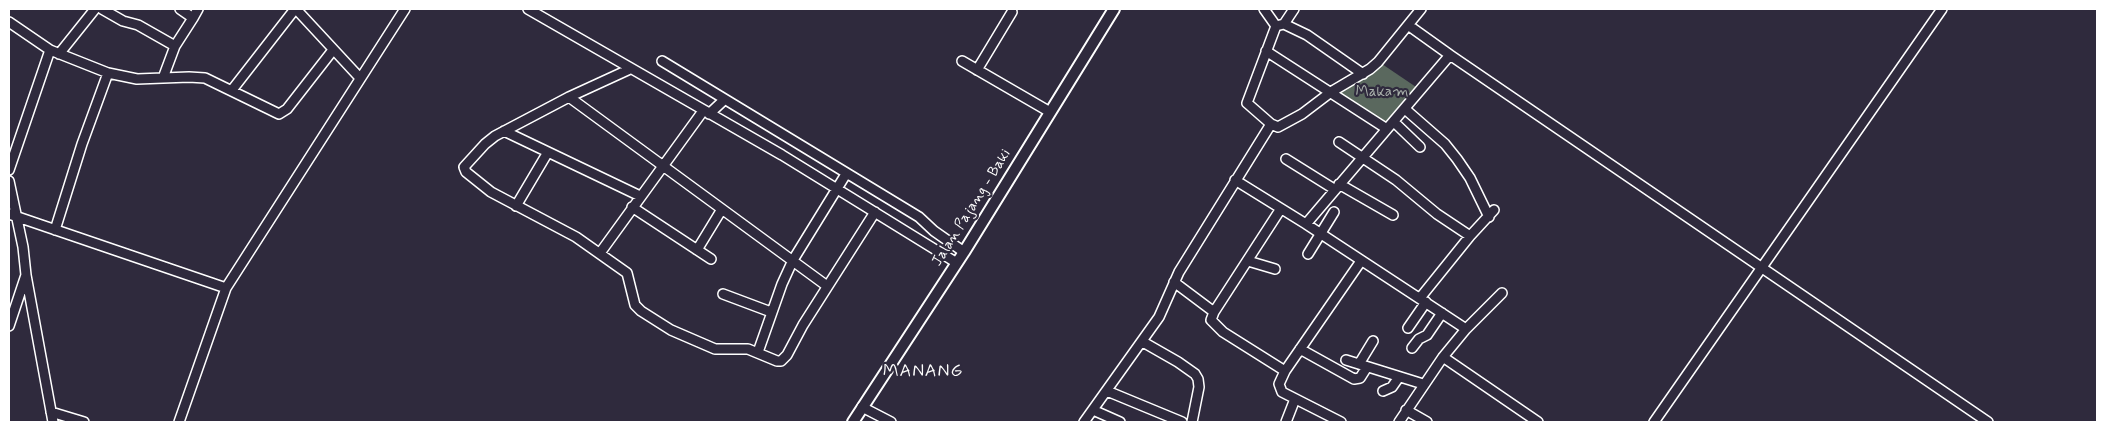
<!DOCTYPE html>
<style>
body{margin:0}
#map{position:relative;width:2106px;height:431px;overflow:hidden;background:#2f2a3d;font-family:Mynerve,sans-serif}
canvas{display:block}
.frame{position:absolute;inset:0;border:10px solid #fff;pointer-events:none}
</style>
<div id="map">
<canvas width="2106" height="431"></canvas>
<div class="frame"></div>
</div>
<script>
const c = document.querySelector('canvas').getContext('2d');
c.lineJoin = 'round';
function paint(path, color) {
  c.fillStyle = color;
  c.fill(path, 'evenodd');
}
function toPath(rows) {
  const path = new Path2D();
  for (const r of rows) {
    path.moveTo(r[0], r[1]);
    for (let i = 2; i < r.length; i += 2) path.lineTo(r[i], r[i + 1]);
  }
  return path;
}
function stroke(path, color, width, dash) {
  c.strokeStyle = color;
  c.lineWidth = width;
  c.lineCap = dash ? 'butt' : 'round';
  c.setLineDash(dash || []);
  c.stroke(path);
}
function label(font, color, halo, rows, align = 'center') {
  c.font = font + ' Mynerve,sans-serif';
  c.lineWidth = 4.5;
  c.setLineDash([]);
  c.textBaseline = 'middle';
  c.strokeStyle = halo;
  c.fillStyle = color;
  for (const [text, x, y, turn = 0] of rows) {
    c.save();
    c.translate(x, y);
    c.rotate((+turn || 0) * Math.PI / 180);
    c.textAlign = isNaN(turn) ? turn : align;
    if (halo) c.strokeText(text, 0, 0);
    c.fillText(text, 0, 0);
    c.restore();
  }
}
paint(toPath([
 [1382,64,1419,89,1387,126,1338,93]
]), '#5a685e');
const minor = toPath([
 [102,9,123,21,138,25,175,46],
 [180,9,193,18,198,9],
 [296,9,360,78],
 [528,9,782,155,957,263],
 [1264,9,1276,26,1247,103,1271,124,1278,127,1302,114,1331,92,1370,69,1378,62,1408,25],
 [9,22,50,50,108,73,137,79,189,77,205,78,279,114,287,109,333,50],
 [1284,24,1294,9],
 [1276,26,1284,24,1307,35,1363,74],
 [1266,51,1387,129],
 [59,54,95,9],
 [1450,55,1988,422],
 [662,61,919,217,934,231,964,252],
 [962,61,1050,112],
 [630,69,569,97,495,136,485,144,464,167,466,172,491,192,576,237,627,273,635,305,641,311,671,330,715,349,748,349,777,361,781,361,787,355,803,325,875,212],
 [977,70,1012,12],
 [163,78,175,46,193,18],
 [232,90,295,9],
 [569,97,827,286],
 [1405,109,1445,144,1457,159,1470,178,1489,217],
 [709,114,724,100],
 [1394,122,1420,147],
 [504,131,640,196],
 [1339,142,1396,180,1437,214,1470,236],
 [1286,159,1334,189],
 [9,170,50,50],
 [1235,180,1306,224,1466,329],
 [9,181,23,247,26,275,9,326],
 [1339,184,1393,215],
 [516,206,548,152],
 [632,207,711,259],
 [1280,210,1214,312,1211,320,1223,332,1285,371],
 [9,214,226,288],
 [1306,224,1450,55,1408,25,1421,9],
 [55,230,82,144,108,73],
 [697,250,722,209],
 [600,253,703,111],
 [1308,254,1334,212],
 [1248,261,1275,269],
 [26,275,53,422],
 [1174,282,1214,312],
 [723,294,771,312],
 [1420,298,1470,236,1494,210],
 [1408,328,1426,302],
 [1143,342,1178,362,1195,374,1198,379,1199,387,1192,422],
 [1412,348,1419,339,1427,335,1442,313],
 [1300,349,1354,379,1360,378,1367,367],
 [758,352,782,284,793,260,846,174],
 [1443,357,1538,422],
 [1346,360,1423,384],
 [1359,364,1373,341],
 [1107,391,1182,422],
 [1383,391,1392,387,1399,377],
 [862,407,891,422],
 [1093,410,1120,422],
 [1406,410,1427,422],
 [51,412,84,422],
 [179,422,226,288,405,9],
 [1084,422,1159,317,1179,272,1271,124],
 [1286,422,1295,399],
 [1341,422,1282,392,1279,384,1285,371,1361,261],
 [1399,422,1443,357,1466,329,1502,293],
 [1654,422,1942,9]
]);
const major = toPath([
 [853,422,964,252,1114,9]
]);
stroke(minor, '#fff', 12);
stroke(major, '#fff', 14);
stroke(minor, '#2f2a3d', 9);
stroke(major, '#2f2a3d', 10);
label('15px', '#acb4ae', '#2f2a3d', [
 ["Makam",1382,93]
]);
label('15px', '#fff', '#2f2a3d', [
 ["Jalan Pajang - Baki",972,208,-58]
]);
c.letterSpacing = '1px';
label('18px', '#fff', '#2f2a3d', [
 ["MANANG",923,372]
]);
c.letterSpacing = '0px';
</script>
